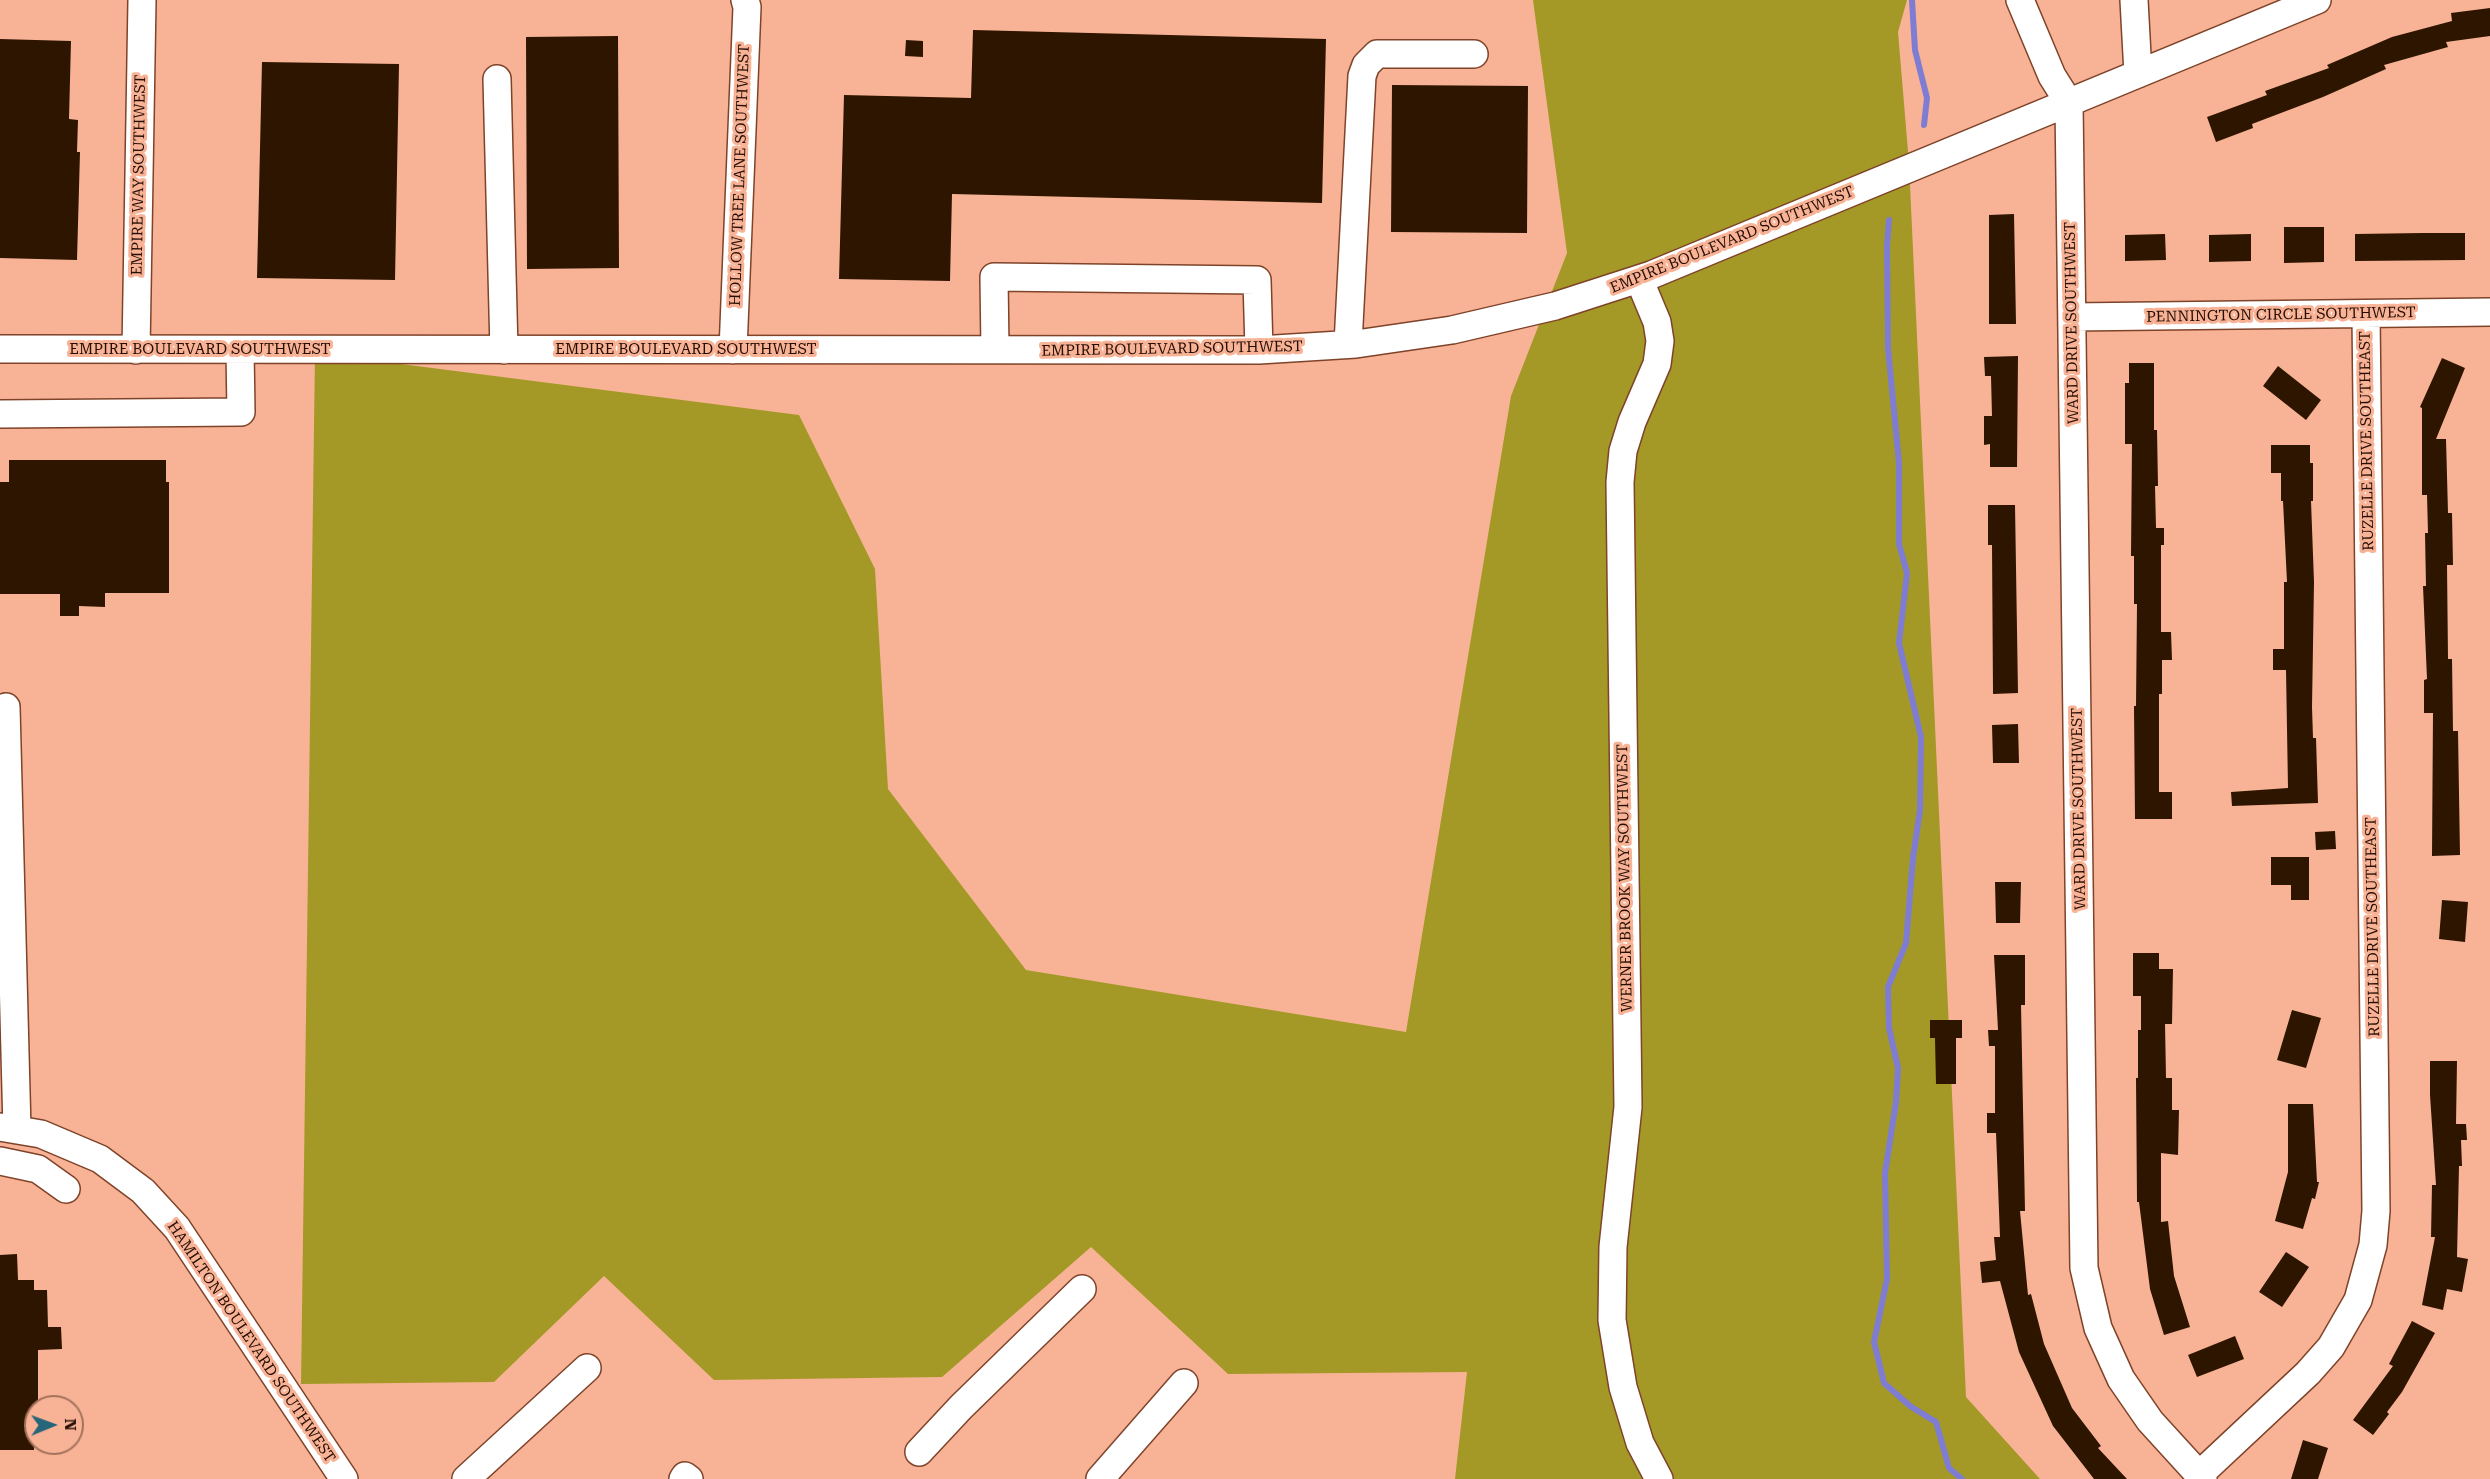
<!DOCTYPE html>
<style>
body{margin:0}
#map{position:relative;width:2490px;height:1479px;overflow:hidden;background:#f8b396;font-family:"Roboto Serif",serif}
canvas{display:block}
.north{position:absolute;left:24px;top:1395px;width:60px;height:60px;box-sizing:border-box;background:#f8b396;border:2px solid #a4715c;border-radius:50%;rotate:89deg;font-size:16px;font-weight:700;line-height:24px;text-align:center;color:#250d04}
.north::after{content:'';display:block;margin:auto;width:21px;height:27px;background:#26657a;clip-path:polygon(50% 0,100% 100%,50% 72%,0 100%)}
</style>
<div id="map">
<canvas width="2490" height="1479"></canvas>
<div class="north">N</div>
</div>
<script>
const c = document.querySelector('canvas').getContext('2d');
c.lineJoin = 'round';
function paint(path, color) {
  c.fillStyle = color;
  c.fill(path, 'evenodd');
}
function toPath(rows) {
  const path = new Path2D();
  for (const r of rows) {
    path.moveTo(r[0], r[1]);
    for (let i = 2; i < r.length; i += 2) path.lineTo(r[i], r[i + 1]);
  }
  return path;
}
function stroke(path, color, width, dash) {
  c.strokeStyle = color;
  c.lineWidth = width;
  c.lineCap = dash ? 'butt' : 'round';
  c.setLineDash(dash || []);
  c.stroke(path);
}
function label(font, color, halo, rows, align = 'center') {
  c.font = font + ' "Roboto Serif",serif';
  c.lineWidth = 6;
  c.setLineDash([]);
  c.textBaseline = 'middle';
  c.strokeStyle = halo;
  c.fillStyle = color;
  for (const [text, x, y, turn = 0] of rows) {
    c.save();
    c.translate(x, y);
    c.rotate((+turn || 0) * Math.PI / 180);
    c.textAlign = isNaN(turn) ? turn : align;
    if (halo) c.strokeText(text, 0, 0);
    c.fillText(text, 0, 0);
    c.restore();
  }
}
paint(toPath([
 [1533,0,1907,0,1898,32,1909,163,1966,1397,2040,1479,1455,1479,1467,1372,1228,1374,1091,1247,942,1377,714,1380,604,1276,494,1382,301,1384,315,353,799,415,875,569,888,789,1026,970,1406,1032,1511,396,1567,253]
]), '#a49926');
stroke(toPath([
 [1912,0,1915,50,1927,98,1924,125],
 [1889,220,1887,246,1888,348,1899,463,1899,544,1907,573,1899,643,1921,737,1920,810,1913,858,1906,943,1888,987,1889,1028,1898,1068,1896,1102,1885,1173,1887,1279,1874,1342,1884,1383,1910,1406,1936,1422,1949,1468,1962,1479]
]), '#7f7cd3', 6);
paint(toPath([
 [2490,8,2490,36,2446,42,2448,47,2384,65,2386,69,2323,97,2252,124,2253,128,2216,142,2207,117,2267,95,2265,91,2329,68,2327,65,2392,37,2452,21,2451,13],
 [973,30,1326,39,1322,203,952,194,950,281,839,279,844,95,971,98],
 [618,36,619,268,527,269,526,37],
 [0,39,71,41,69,119,78,120,77,152,80,152,77,260,0,258],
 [906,40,923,41,923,57,905,56],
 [262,62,399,64,395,280,257,278],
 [1392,85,1528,86,1527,233,1391,232],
 [2014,214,2016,324,1989,324,1989,215],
 [2284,227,2324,227,2324,262,2284,263],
 [2423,233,2465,233,2465,260,2355,261,2355,234],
 [2165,234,2166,260,2125,261,2125,235],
 [2251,234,2251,261,2209,262,2209,235],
 [2018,356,2017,467,1990,467,1990,444,1984,445,1984,416,1992,416,1991,376,1985,376,1984,357],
 [2442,358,2465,368,2436,439,2446,439,2448,513,2452,513,2453,565,2447,565,2448,659,2452,659,2453,731,2458,731,2460,855,2432,856,2433,713,2424,713,2424,680,2427,679,2423,586,2426,586,2425,533,2428,533,2427,495,2422,495,2422,408,2420,407],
 [2129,363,2154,363,2154,430,2157,430,2158,486,2155,486,2156,528,2164,528,2164,545,2161,545,2161,632,2171,632,2172,660,2162,660,2162,694,2159,694,2159,792,2172,792,2172,819,2135,819,2134,706,2136,706,2137,604,2134,604,2134,556,2131,556,2132,444,2125,444,2125,383,2129,383],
 [2278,366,2321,400,2306,420,2263,386],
 [2271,445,2310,445,2310,463,2313,463,2313,501,2311,501,2314,582,2312,707,2313,738,2316,738,2318,803,2232,806,2231,792,2288,788,2286,670,2273,670,2273,649,2284,649,2284,582,2287,582,2283,501,2281,501,2281,473,2271,473],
 [9,460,166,460,166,482,169,482,169,593,105,593,105,607,79,606,79,616,60,616,60,594,0,594,0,482,9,482],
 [1988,505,2015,505,2018,693,1993,694,1992,545,1988,545],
 [2018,724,2019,763,1993,763,1992,725],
 [2335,831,2336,849,2316,850,2315,832],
 [2271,857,2309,857,2309,900,2291,900,2291,885,2271,885],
 [1995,882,2021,882,2020,923,1996,923],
 [2442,900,2468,902,2465,942,2439,939],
 [2133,953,2159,953,2159,969,2173,969,2172,1024,2165,1024,2166,1078,2172,1078,2172,1110,2179,1110,2178,1155,2161,1153,2161,1222,2168,1221,2174,1276,2190,1327,2164,1335,2150,1289,2139,1202,2137,1202,2136,1078,2138,1078,2138,1030,2141,1030,2141,996,2133,996],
 [1994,955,2025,955,2025,1005,2021,1005,2025,1211,2020,1211,2028,1295,2031,1294,2044,1344,2072,1408,2101,1446,2098,1448,2127,1479,2094,1479,2053,1426,2019,1352,2000,1281,1982,1283,1980,1262,1996,1260,1994,1237,2000,1237,1996,1133,1987,1133,1987,1113,1995,1113,1995,1046,1989,1046,1988,1030,1998,1030],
 [2292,1010,2321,1018,2306,1068,2277,1060],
 [1930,1020,1962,1020,1962,1038,1956,1038,1956,1084,1936,1084,1935,1038,1930,1038],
 [2430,1061,2457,1061,2456,1124,2466,1124,2467,1140,2461,1140,2462,1166,2459,1166,2457,1257,2468,1259,2462,1292,2447,1289,2443,1310,2422,1305,2435,1237,2431,1237,2432,1185,2436,1185,2430,1095],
 [2288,1104,2313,1104,2317,1182,2319,1182,2315,1199,2312,1198,2303,1229,2275,1221,2288,1172],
 [2286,1252,2309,1267,2282,1307,2259,1292],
 [17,1254,18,1280,34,1280,34,1290,47,1290,48,1327,61,1327,62,1349,38,1350,38,1407,36,1407,34,1450,0,1450,0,1255],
 [2412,1321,2435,1333,2402,1392,2387,1412,2389,1414,2373,1435,2353,1420,2393,1366,2389,1364],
 [2235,1336,2244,1359,2197,1377,2188,1355],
 [2303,1440,2328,1448,2318,1479,2291,1479]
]), '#2d1500');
const minor = toPath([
 [2020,0,2052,76,2069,103,2084,1268,2098,1328,2121,1379,2150,1421,2203,1479],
 [2134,0,2138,74],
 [497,79,504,350],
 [1639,279,1657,322,1660,341,1657,364,1632,422,1623,451,1620,482,1628,1107,1613,1247,1612,1320,1623,1387,1640,1443,1659,1479],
 [2072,317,2490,312],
 [1348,344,1362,76,1366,65,1377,54,1474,54],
 [0,349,1259,350,1356,344,1452,330,1555,306,1651,275,2317,0],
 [136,350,142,0],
 [733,350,747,7,745,0],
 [995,350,994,277,1257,280,1259,350],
 [0,414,241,412,240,350],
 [6,707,17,1130],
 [0,1127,41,1134,100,1159,143,1191,177,1228,344,1479],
 [0,1161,38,1169,66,1189],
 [919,1452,961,1407,1082,1289],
 [2199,1475,2308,1373,2331,1347,2358,1300,2373,1245,2376,1211,2366,314],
 [466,1479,587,1368],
 [683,1479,685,1476,689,1479],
 [1100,1479,1184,1383]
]);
stroke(minor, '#7e4329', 30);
stroke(minor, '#fff', 27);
label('15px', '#250d04', '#f8b396', [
 ["EMPIRE WAY SOUTHWEST",139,175,-89],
 ["HOLLOW TREE LANE SOUTHWEST",740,175,-88],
 ["EMPIRE BOULEVARD SOUTHWEST",1732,240,-22],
 ["PENNINGTON CIRCLE SOUTHWEST",2281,315,-1],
 ["WARD DRIVE SOUTHWEST",2072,323,-91],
 ["EMPIRE BOULEVARD SOUTHWEST",1172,349,-1],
 ["EMPIRE BOULEVARD SOUTHWEST",200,350],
 ["EMPIRE BOULEVARD SOUTHWEST",686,350],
 ["RUZELLE DRIVE SOUTHEAST",2367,441,-91],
 ["WARD DRIVE SOUTHWEST",2079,809,-91],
 ["WERNER BROOK WAY SOUTHWEST",1625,878,-91],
 ["RUZELLE DRIVE SOUTHEAST",2373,927,-91],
 ["HAMILTON BOULEVARD SOUTHWEST",251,1342,56]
]);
</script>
